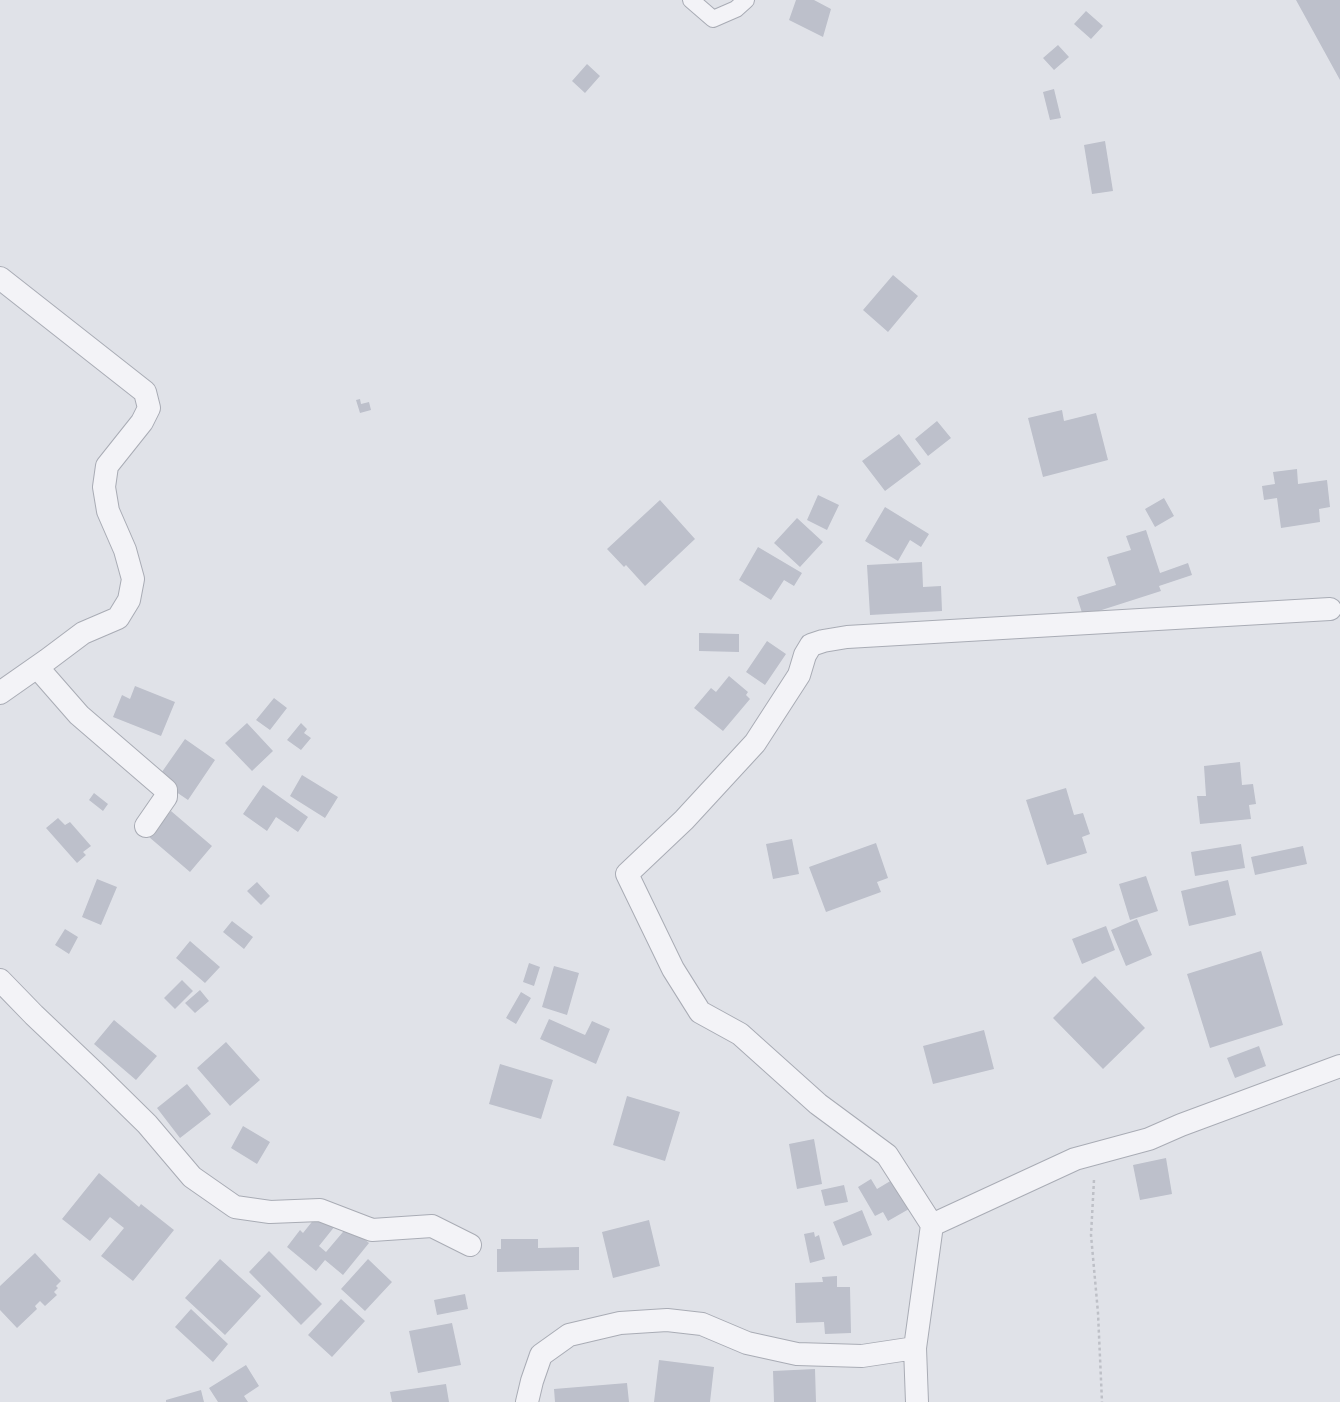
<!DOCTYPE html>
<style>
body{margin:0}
canvas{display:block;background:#e0e2e8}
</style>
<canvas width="1340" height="1402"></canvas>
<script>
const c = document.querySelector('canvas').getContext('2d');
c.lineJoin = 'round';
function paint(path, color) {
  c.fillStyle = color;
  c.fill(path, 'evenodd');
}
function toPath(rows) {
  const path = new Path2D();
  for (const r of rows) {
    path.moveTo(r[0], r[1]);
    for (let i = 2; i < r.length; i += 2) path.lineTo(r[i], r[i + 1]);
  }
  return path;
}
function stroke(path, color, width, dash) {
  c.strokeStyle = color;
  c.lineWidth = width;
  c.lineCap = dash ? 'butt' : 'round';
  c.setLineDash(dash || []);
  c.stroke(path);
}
paint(toPath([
 [796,0,814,0,831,9,823,37,789,20],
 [1296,0,1340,0,1340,80],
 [1086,11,1103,26,1091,39,1074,24],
 [1058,45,1069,57,1054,70,1043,58],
 [587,64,600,76,585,93,572,81],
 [1054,89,1061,118,1050,120,1043,92],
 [1105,141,1113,191,1092,194,1084,145],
 [893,275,918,296,888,332,863,310],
 [360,399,361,404,369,402,371,410,360,413,356,400],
 [1062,410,1064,421,1096,413,1108,460,1043,477,1028,418],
 [937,421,951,438,928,456,915,439],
 [899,434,921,464,885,491,862,461],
 [1297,469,1298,484,1327,480,1330,507,1319,509,1320,522,1281,528,1277,498,1264,500,1262,486,1275,484,1273,472],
 [818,495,839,505,827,530,807,520],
 [1164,498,1174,516,1155,527,1145,509],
 [660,500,695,539,645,586,626,565,624,567,607,549],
 [885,507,929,534,921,547,910,540,898,561,865,541],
 [797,518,823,542,800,567,774,543],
 [1146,530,1160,573,1188,563,1192,575,1159,586,1161,591,1083,616,1077,597,1116,585,1107,557,1131,550,1126,536],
 [758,547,802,573,794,586,784,580,771,600,739,580],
 [922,562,923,587,941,586,942,611,870,615,867,565],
 [699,633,739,634,739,652,699,651],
 [767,641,786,654,765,685,746,672],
 [729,676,748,692,746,695,750,699,723,731,694,708,711,688,716,692],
 [135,686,175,702,161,736,113,717,122,695,130,699],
 [274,698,287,708,270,730,256,720],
 [247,723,273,751,252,771,225,743],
 [301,723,307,729,304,733,311,738,301,750,287,740],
 [185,739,215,760,188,800,157,779],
 [1240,762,1242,785,1253,784,1256,804,1249,805,1251,819,1200,824,1197,796,1206,796,1204,766],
 [302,775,338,797,325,818,290,796],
 [263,785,308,817,298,832,276,817,267,831,243,814],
 [1066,788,1074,815,1083,813,1090,834,1082,837,1087,853,1047,865,1026,800],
 [94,793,108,804,103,811,89,800],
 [171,811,212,846,190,872,149,837],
 [58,818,65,825,70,822,91,846,83,852,86,855,77,863,46,828],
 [792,839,799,874,773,879,766,844],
 [876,843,888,878,877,882,881,892,826,912,809,867],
 [1241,844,1245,868,1195,876,1191,852],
 [1303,846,1307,864,1255,875,1251,857],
 [1146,876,1158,911,1130,920,1119,884],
 [97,879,117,887,101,925,82,917],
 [1228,880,1236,915,1189,926,1181,891],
 [257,882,270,896,261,905,247,891],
 [1137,919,1152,955,1126,966,1111,930],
 [232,921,253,937,244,949,223,932],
 [1106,926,1115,950,1082,964,1072,939],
 [65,929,78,937,69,954,55,945],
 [190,941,220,967,205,983,176,958],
 [1261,951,1283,1025,1210,1048,1187,974],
 [529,963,540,967,534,986,523,982],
 [554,966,579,973,567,1015,542,1007],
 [1095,976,1145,1028,1103,1069,1053,1018],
 [182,980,193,991,175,1009,164,998],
 [200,990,209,1001,195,1013,185,1003],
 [521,992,531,998,516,1024,506,1018],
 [549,1019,585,1035,592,1021,610,1029,596,1064,540,1039],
 [114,1020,157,1056,136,1080,94,1044],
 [984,1030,994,1069,933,1084,923,1046],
 [226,1042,260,1080,230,1106,197,1068],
 [1259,1046,1266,1066,1235,1078,1227,1058],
 [500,1064,553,1080,541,1119,489,1104],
 [187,1084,211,1114,180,1138,157,1108],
 [627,1096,680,1112,665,1161,613,1145],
 [243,1126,270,1142,257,1164,231,1148],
 [814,1139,822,1184,797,1189,789,1144],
 [1166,1158,1172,1194,1140,1200,1133,1165],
 [99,1173,139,1207,141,1204,174,1230,133,1281,101,1256,124,1228,110,1217,90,1241,62,1219],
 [871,1179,877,1189,892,1180,909,1209,888,1221,883,1212,875,1216,858,1187],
 [844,1185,848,1202,825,1206,821,1190],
 [862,1210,872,1235,843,1246,833,1222],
 [319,1213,335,1226,319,1246,326,1252,348,1226,369,1243,343,1275,325,1260,316,1271,287,1247,300,1230,303,1233],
 [649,1220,660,1266,613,1278,602,1232],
 [814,1232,815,1237,819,1235,825,1259,810,1263,804,1234],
 [501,1239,538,1239,538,1248,579,1247,579,1270,497,1272,497,1249,501,1249],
 [269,1251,322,1304,301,1325,249,1272],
 [35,1253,61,1281,56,1286,58,1288,54,1292,57,1295,45,1306,40,1301,35,1306,37,1309,17,1328,0,1310,0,1286],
 [220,1259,261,1296,225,1335,185,1298],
 [368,1259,392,1282,365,1311,341,1289],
 [837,1276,837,1287,850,1287,851,1333,825,1334,824,1322,796,1323,795,1283,823,1282,822,1277],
 [465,1294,468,1309,437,1315,434,1300],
 [341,1299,365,1321,332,1357,308,1335],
 [191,1309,228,1344,213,1362,175,1327],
 [452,1323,461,1365,418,1373,409,1331],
 [659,1360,714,1367,710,1402,654,1402],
 [246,1365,259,1386,244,1396,248,1402,218,1402,209,1388],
 [815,1369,816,1402,774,1402,773,1371],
 [627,1383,629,1402,555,1402,554,1389],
 [446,1384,449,1402,392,1402,390,1392],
 [201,1390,204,1402,166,1402,166,1400]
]), '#bdc0cb');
const lane = toPath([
 [691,0,713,19,736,9,746,0]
]);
const street = toPath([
 [0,278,145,392,149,408,142,422,107,466,104,487,108,511,125,550,133,579,129,600,118,618,83,633,47,660,0,693],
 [37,667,79,715,166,790,166,797,146,826],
 [0,980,34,1015,94,1072,147,1124,192,1177,235,1207,270,1212,320,1210,372,1230,432,1226,470,1245],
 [932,1225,1075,1159,1149,1139,1181,1125,1340,1066],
 [527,1402,532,1381,541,1355,569,1335,620,1323,667,1320,702,1324,747,1343,797,1354,862,1356,915,1348],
 [917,1402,915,1348,932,1225,887,1155,818,1104,740,1034,700,1012,673,969,627,874,684,820,755,743,799,675,805,655,811,645,823,641,847,637,1330,609]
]);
stroke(lane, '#a9acb5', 18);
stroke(street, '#a9acb5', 24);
stroke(toPath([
 [1094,1180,1091,1235,1098,1313,1102,1402]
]), '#bec0c7', 2.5, [3, 3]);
stroke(lane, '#f3f3f7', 16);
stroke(street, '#f3f3f7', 22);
</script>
